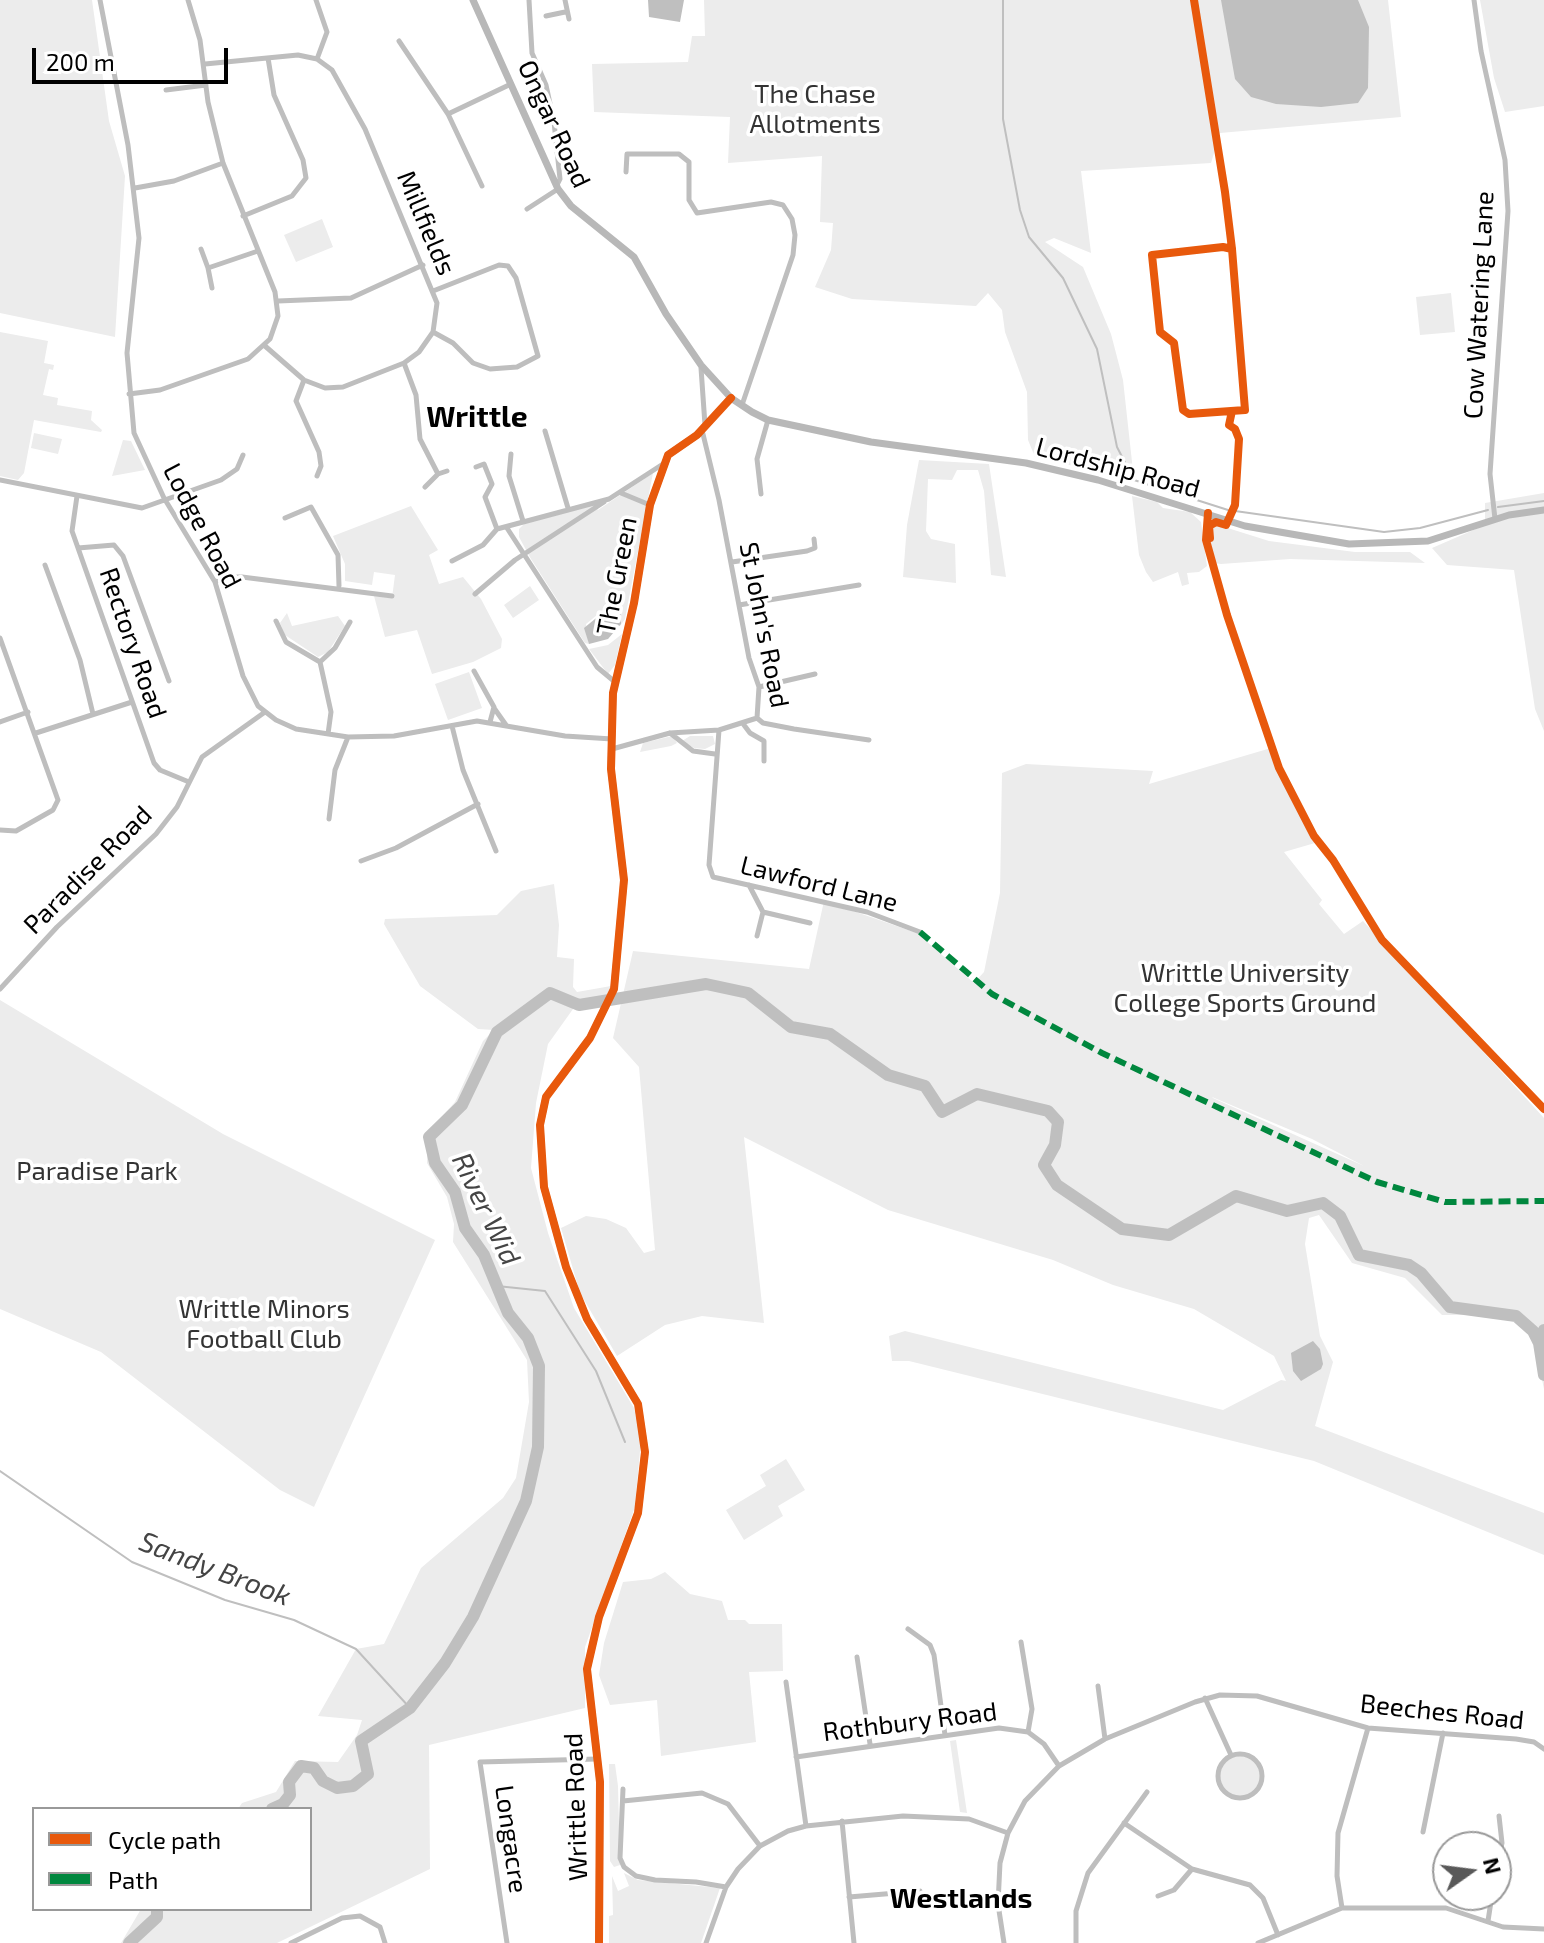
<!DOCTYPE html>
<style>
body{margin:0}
#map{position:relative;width:1544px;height:1943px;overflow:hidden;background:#fff;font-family:"Exo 2",sans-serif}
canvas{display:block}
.legend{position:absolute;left:32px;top:1807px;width:280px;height:104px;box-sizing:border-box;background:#fff;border:2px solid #999;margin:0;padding:10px 14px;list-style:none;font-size:24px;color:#000}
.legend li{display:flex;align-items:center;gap:16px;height:40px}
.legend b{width:40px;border:2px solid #999}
.north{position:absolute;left:1432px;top:1831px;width:80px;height:80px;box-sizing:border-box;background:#fff;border:2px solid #999;border-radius:50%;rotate:76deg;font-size:22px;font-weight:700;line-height:32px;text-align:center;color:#000}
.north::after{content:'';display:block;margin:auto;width:28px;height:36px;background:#595959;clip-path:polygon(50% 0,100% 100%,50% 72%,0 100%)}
.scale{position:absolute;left:32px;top:48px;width:196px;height:36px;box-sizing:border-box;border:4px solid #000;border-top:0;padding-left:10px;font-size:24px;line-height:28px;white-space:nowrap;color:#000;-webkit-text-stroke:6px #fff;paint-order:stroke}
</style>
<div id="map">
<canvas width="1544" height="1943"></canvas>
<ul class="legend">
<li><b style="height:10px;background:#e8590c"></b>Cycle path</li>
<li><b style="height:10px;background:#00873e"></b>Path</li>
</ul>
<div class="north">N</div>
<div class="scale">200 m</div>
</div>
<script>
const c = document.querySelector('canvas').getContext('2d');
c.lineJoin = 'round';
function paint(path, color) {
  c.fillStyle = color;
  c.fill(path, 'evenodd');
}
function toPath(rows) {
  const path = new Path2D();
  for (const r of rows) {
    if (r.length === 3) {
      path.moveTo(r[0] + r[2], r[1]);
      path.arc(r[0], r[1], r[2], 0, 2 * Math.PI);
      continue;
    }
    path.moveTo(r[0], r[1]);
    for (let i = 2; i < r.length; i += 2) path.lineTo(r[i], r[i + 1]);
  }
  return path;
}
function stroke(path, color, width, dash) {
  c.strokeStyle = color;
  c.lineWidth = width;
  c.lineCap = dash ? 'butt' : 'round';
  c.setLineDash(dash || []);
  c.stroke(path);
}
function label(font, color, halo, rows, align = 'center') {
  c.font = font + ' "Exo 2",sans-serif';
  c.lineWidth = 7;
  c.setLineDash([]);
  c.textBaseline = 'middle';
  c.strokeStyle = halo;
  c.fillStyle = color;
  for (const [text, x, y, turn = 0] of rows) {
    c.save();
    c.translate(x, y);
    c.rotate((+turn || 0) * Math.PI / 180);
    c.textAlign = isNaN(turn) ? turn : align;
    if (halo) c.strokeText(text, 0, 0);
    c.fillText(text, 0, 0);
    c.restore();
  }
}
paint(toPath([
 [0,0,92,0,109,121,125,176,115,337,0,313],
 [704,0,1388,0,1401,117,1220,133,1211,163,1081,171,1091,253,1054,238,1045,242,1083,267,1111,334,1123,380,1134,480,1035,457,1028,440,1027,392,1005,332,1002,310,988,293,976,306,852,299,815,287,831,250,833,223,820,222,822,156,728,163,730,117,594,112,592,64,688,62,692,36,705,36],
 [1480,0,1544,0,1544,106,1505,112,1494,78],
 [322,219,333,247,296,262,284,235],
 [1451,293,1455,332,1420,335,1416,297],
 [0,332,48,341,44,363,54,365,53,370,49,369,43,395,58,398,57,405,92,411,91,420,102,430,101,432,34,420,24,473,18,480,0,476],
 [34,433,62,439,58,454,31,448],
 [123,440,131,441,145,470,112,476],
 [919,460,989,464,1006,577,991,575,984,491,978,470,957,470,952,480,928,479,926,531,931,539,955,544,956,583,903,577,907,525],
 [653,473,625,619,620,626,621,612,613,609,597,615,586,624,589,644,585,643,531,559,519,537,519,529,524,524,594,505,598,510],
 [1544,493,1544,731,1535,709,1514,570,1447,565,1432,548,1485,525,1485,503],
 [1132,496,1157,502,1163,508,1190,512,1201,522,1207,566,1199,572,1187,573,1189,584,1182,586,1178,572,1153,582,1146,572,1139,555],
 [411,506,438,550,429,555,439,584,463,577,481,599,502,639,501,648,473,662,432,674,417,630,385,637,374,596,392,598,395,575,374,572,372,585,345,581,345,564,333,536],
 [1215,524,1269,541,1355,552,1410,552,1425,563,1290,559,1221,564,1214,563,1210,546,1210,534],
 [530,586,539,600,513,618,504,605],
 [287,613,292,626,338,616,345,626,328,652,318,657,285,635,280,623],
 [622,634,615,665,608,674,589,649,608,645],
 [469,672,482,708,448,720,435,684],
 [672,736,677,743,671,746,640,752,643,743],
 [690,736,713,736,715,744,705,749,694,748,682,741],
 [1271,748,1315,843,1284,852,1322,900,1319,904,1344,934,1363,921,1544,1118,1544,1389,1532,1333,1515,1319,1499,1315,1442,1315,1405,1278,1352,1263,1319,1215,1309,1218,1305,1244,1320,1336,1333,1362,1315,1426,1544,1513,1544,1555,1314,1461,909,1361,892,1361,889,1336,905,1331,1223,1410,1281,1380,1286,1381,1274,1356,1194,1309,1113,1285,1053,1260,888,1210,744,1137,764,1323,702,1316,665,1325,617,1356,580,1293,561,1228,586,1216,606,1219,626,1228,644,1253,655,1250,639,1067,613,1038,633,951,809,969,824,901,917,933,974,983,984,972,1000,893,1002,773,1026,764,1153,771,1149,784],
 [1212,1097,1312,1139,1364,1166,1213,1098],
 [554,884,559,925,557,957,574,959,573,987,577,992,611,986,607,998,578,1002,548,1044,536,1103,531,1168,548,1233,574,1308,634,1408,641,1440,635,1507,585,1647,585,1708,429,1745,430,1869,277,1943,121,1943,141,1909,310,1909,310,1809,238,1809,242,1803,276,1792,295,1761,338,1762,357,1735,362,1720,318,1716,356,1649,384,1644,421,1568,503,1498,516,1478,529,1402,527,1360,453,1242,454,1224,447,1197,427,1163,427,1133,455,1102,483,1041,494,1030,478,1029,420,986,384,924,385,919,497,915,521,891],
 [0,1000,223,1134,435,1240,314,1507,280,1490,101,1352,0,1309],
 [786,1459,805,1490,778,1506,783,1516,744,1540,726,1510,766,1486,760,1475],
 [665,1572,690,1594,722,1601,728,1620,745,1620,749,1624,782,1624,783,1671,749,1672,756,1742,661,1756,657,1700,610,1705,599,1675,604,1643,623,1582,651,1579],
 [956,1740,967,1813,960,1812,950,1741],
 [1240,1776,20],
 [609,1764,615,1764,618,1786,620,1865,614,1867,610,1861],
 [624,1873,638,1880,720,1888,701,1943,609,1943,609,1916,613,1915,612,1876,618,1891,629,1886]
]), '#ececec');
paint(toPath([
 [648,0,684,0,680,22,649,17],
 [1221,0,1358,0,1369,27,1368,88,1358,103,1321,107,1276,104,1251,97,1235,79],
 [606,610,621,612,621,624,608,639,589,644,584,628],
 [1313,1341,1320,1349,1323,1364,1321,1369,1301,1381,1293,1371,1291,1353]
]), '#bfbfbf');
stroke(toPath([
 [1003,0,1003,119,1020,210,1029,237,1063,278,1097,349,1117,447,1134,480,1228,510,1384,532,1420,528,1488,510],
 [1498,507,1544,501],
 [497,1286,545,1291,596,1371,625,1442],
 [0,1471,132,1562,225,1600,294,1620,356,1649,410,1708]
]), '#bfbfbf', 2);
stroke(toPath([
 [1544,1330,1539,1343,1544,1375],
 [272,1809,283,1804,290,1795,289,1782,301,1766,314,1768,323,1781,337,1788,353,1786,368,1774,361,1741,410,1708,445,1663,473,1617,526,1501,538,1447,539,1366,528,1338,508,1313,484,1255,465,1228,455,1192,435,1163,429,1137,462,1105,497,1032,550,993,579,1005,706,984,748,993,791,1027,830,1034,888,1075,925,1086,942,1112,977,1094,1048,1111,1058,1122,1055,1145,1044,1165,1057,1185,1122,1229,1169,1235,1236,1196,1287,1211,1323,1203,1340,1216,1359,1255,1409,1265,1421,1273,1450,1307,1516,1316,1533,1331,1539,1343],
 [129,1943,157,1917,157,1909]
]), '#bfbfbf', 12);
stroke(toPath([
 [100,0,128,145,139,238,127,353,134,433,164,498,215,582,243,676,258,706,276,720,296,729,348,737,394,736,477,721,565,736,612,739],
 [316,0,327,32,317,59],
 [529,0,532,53,546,85,554,122,560,179,557,185],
 [565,0,569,19],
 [1474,0,1481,51,1505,160,1508,211,1490,474,1495,519],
 [546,16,565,12],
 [399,41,448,114,482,186],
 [205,64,298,55,317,59,332,70,365,129,437,303,433,332,419,352,404,363,343,387,325,388,304,380,265,346],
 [166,90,206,85],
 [448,114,511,84],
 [626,172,627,154,679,154,689,162,689,200,697,213,771,202,783,205,792,219,795,235,793,255,742,405],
 [135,188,174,181,223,163],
 [527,209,558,189],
 [243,216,292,196,306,178,303,160,274,95,268,58],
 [201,249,208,268],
 [212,288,208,268,258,251],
 [433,291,499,265,508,266,516,278,538,356,517,367,490,369,473,363,453,343,433,332],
 [278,301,351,298,423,265],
 [404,363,416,395,420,439,438,474,425,487],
 [701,368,705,425],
 [304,380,296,401,319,452,321,466,317,476],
 [129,394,160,390,248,359,270,339,278,316,275,292,223,163,208,102,200,40,188,0],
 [702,430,719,500,749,658,759,687,757,718],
 [545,431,568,508],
 [511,454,509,476,523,521],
 [476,467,484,464,492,484,485,497,497,529,609,499,663,464],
 [438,474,447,471],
 [0,480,142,508,221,480,237,469,243,455],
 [621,493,650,505],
 [761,494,757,459,768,420],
 [77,496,72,531,154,763,160,770,189,782],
 [285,518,311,507,338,555,339,586],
 [507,528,597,667,615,682],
 [78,548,114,545,123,556,169,681],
 [452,561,483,545,497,529],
 [732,562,807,551,815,548,814,539],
 [45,565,80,660,93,714],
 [215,582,226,577,242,577,392,596],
 [475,594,515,560,604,502],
 [739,605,859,585],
 [276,621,286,642,320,662,335,648,350,622],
 [0,638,58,800,53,810,16,831,0,830],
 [320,662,331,712,328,734],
 [474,671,494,707,490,722],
 [759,687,815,674],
 [494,708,506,725],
 [757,718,763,723,794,729,869,740],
 [0,722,28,712],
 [744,725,750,733,764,741,764,761],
 [452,726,463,770,496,851],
 [719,730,709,865,713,877,867,912,920,932],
 [36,733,132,702],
 [670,733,693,751,715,754],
 [612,749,670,733,719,730,757,718],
 [329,819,335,770,348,737],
 [361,861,396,848,478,804],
 [749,885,763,912,757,936],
 [763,912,810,923],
 [0,989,57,927,156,834,177,807,202,757,265,712],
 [908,1629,930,1645,934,1655,945,1735],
 [1021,1642,1032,1709,1028,1732],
 [857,1657,870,1744],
 [786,1682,806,1826],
 [1098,1686,1105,1739],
 [1205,1698,1231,1755],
 [1240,1776,22],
 [796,1757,999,1728,1028,1732,1044,1744,1059,1766],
 [623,1789,620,1858,624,1867,636,1876,655,1880,696,1882,726,1887],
 [623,1801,702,1793,728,1804,760,1846],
 [842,1821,854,1943],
 [1124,1823,1192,1869,1250,1885,1263,1898,1278,1935],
 [1423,1832,1443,1733],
 [1496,1871,1502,1843,1499,1816],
 [1158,1896,1174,1890,1192,1869],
 [849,1897,920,1891],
 [1342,1908,1337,1876,1338,1833,1368,1728],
 [1488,1921,1492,1895],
 [291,1943,342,1918,360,1916,380,1927,385,1943],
 [507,1943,480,1762,597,1759],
 [706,1943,726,1887,738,1869,760,1846,788,1831,806,1826,903,1816,969,1819,1008,1833],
 [1004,1943,998,1904,1000,1863,1008,1833,1025,1801,1059,1766,1105,1739,1195,1702,1220,1695,1257,1696,1368,1728,1516,1739,1534,1742,1544,1749],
 [1076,1943,1076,1911,1088,1873,1147,1792],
 [1258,1943,1342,1908,1446,1908,1503,1927,1544,1929]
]), '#bebebe', 5);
stroke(toPath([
 [473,0,558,189,571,206,634,257,666,314,701,365,731,398,752,412,768,420,871,442,1026,463,1098,480,1245,526,1349,544,1428,541,1509,515,1544,510],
 [599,1943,600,1782,587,1669,599,1617,638,1513,645,1452,638,1404,587,1319,566,1267,544,1187,540,1125,546,1097,590,1038,614,989,624,880,611,769,613,693,634,603,650,505,668,455,697,435,731,398]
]), '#b8b8b8', 7);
stroke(toPath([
 [920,932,992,994,1102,1053,1377,1182,1445,1202,1544,1201]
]), '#00873e', 6, [12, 6]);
stroke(toPath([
 [1194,0,1225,192,1232,249,1245,410,1189,414,1183,410,1174,343,1160,332,1152,255,1223,247,1232,249],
 [1208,513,1206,540,1227,615,1279,768,1314,836,1333,860,1382,940,1544,1109],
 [1210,538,1209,526,1216,522,1226,525,1235,505,1239,439,1235,429,1229,425,1232,411],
 [599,1943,600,1782,587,1669,599,1617,638,1513,645,1452,638,1404,587,1319,566,1267,544,1187,540,1125,546,1097,590,1038,614,989,624,880,611,769,613,693,634,603,650,505,668,455,697,435,731,398]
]), '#e8590c', 8);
label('26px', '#333', '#fff', [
 ["The Chase",815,94],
 ["Allotments",815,124],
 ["Writtle University",1245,973],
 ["College Sports Ground",1245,1003],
 ["Paradise Park",97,1171],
 ["Writtle Minors",264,1309],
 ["Football Club",264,1339]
]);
label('26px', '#000', '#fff', [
 ["Ongar Road",554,124,65],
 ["Millfields",426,223,67],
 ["Cow Watering Lane",1479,305,-87],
 ["Lordship Road",1118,468,15],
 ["Lodge Road",202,526,62],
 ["The Green",617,576,-79],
 ["St John's Road",764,625,79],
 ["Rectory Road",133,643,71],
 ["Paradise Road",88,870,-45],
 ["Lawford Lane",819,884,14],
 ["Beeches Road",1442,1712,6],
 ["Rothbury Road",910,1722,-7],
 ["Writtle Road",576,1807,-92],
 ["Longacre",511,1839,82]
]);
label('italic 28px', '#444', '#fff', [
 ["River Wid",486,1209,64],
 ["Sandy Brook",215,1569,21]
]);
label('bold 28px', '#000', '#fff', [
 ["Westlands",961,1899]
]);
label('bold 30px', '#000', '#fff', [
 ["Writtle",477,417]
]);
</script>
